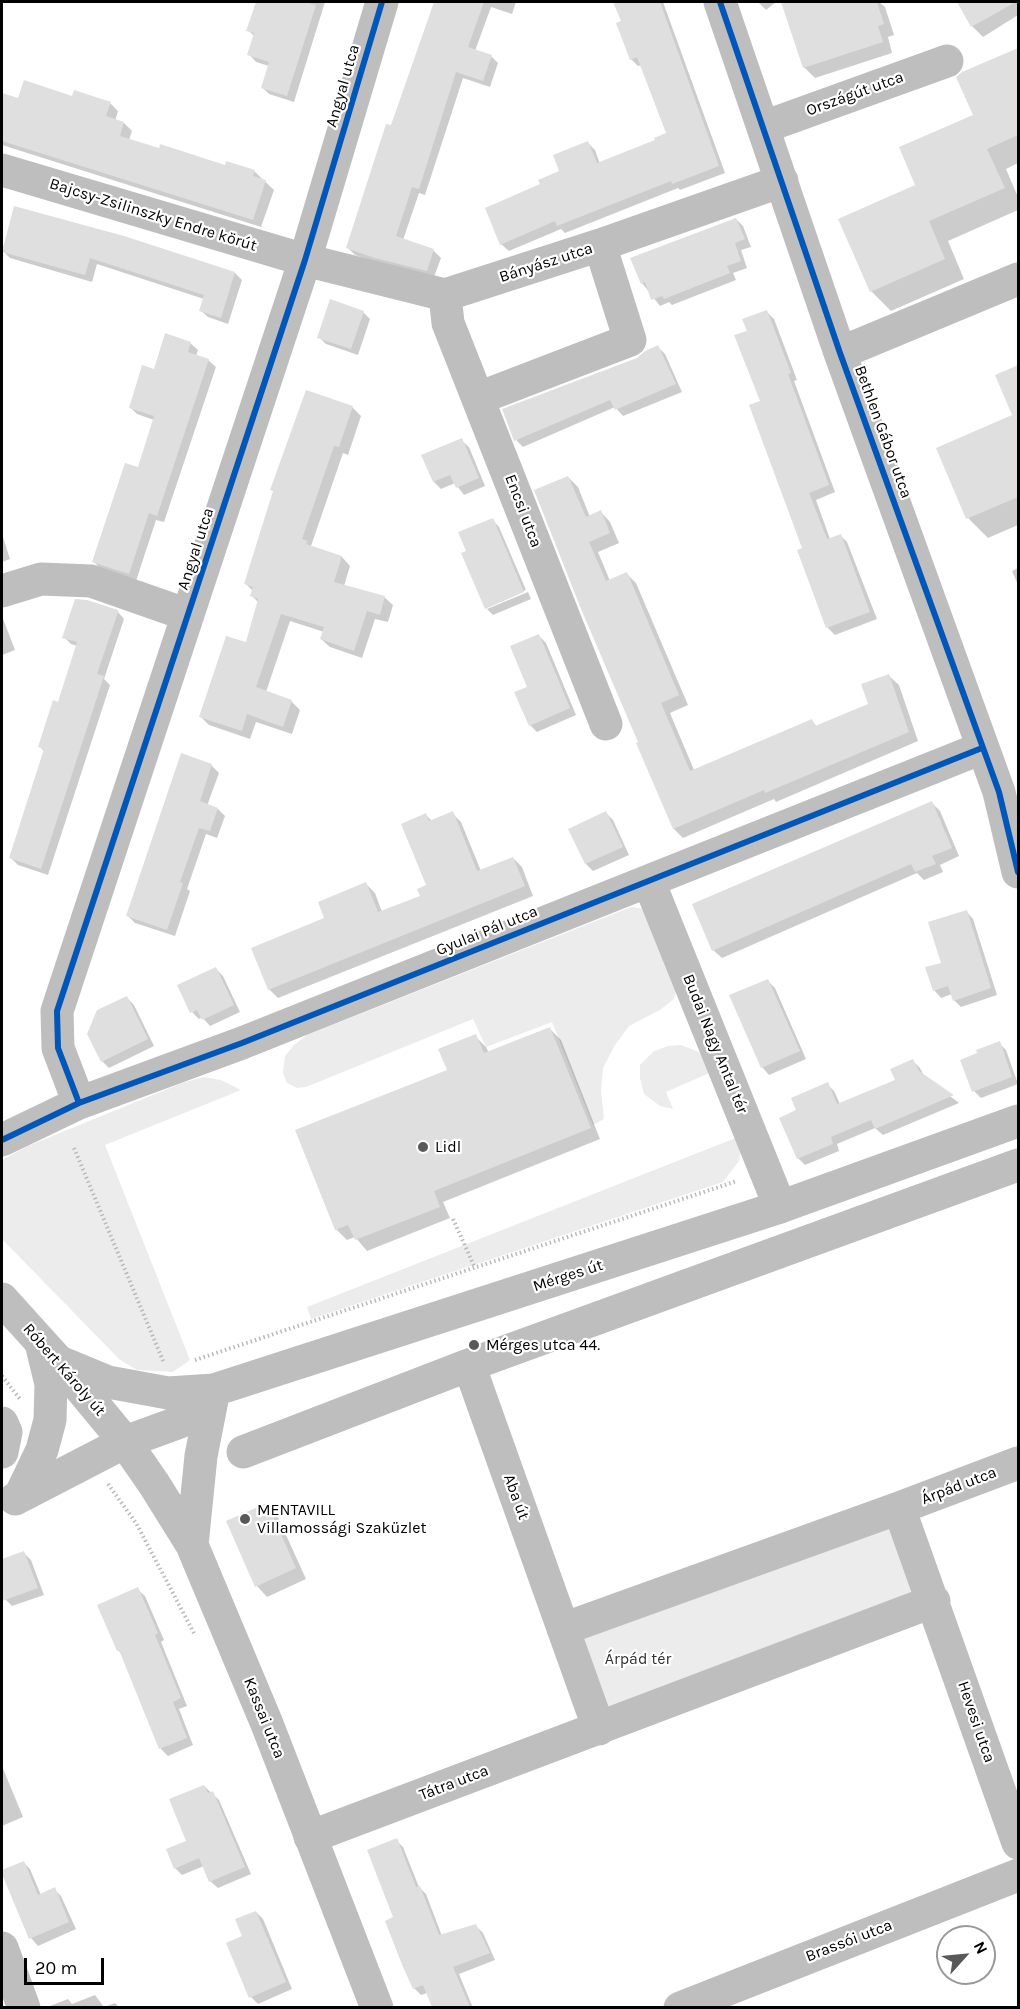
<!DOCTYPE html>
<meta charset="utf-8">
<style>
body{margin:0}
#map{position:relative;width:1020px;height:2009px;overflow:hidden;background:#fff;font-family:Karla,sans-serif}
canvas{display:block}
.frame{position:absolute;inset:0;border:3px solid #000;pointer-events:none}
.north{position:absolute;left:936px;top:1925px;width:60px;height:60px;box-sizing:border-box;background:#fff;border:2px solid #999;border-radius:50%;rotate:63deg;font-size:16px;font-weight:700;line-height:24px;text-align:center;color:#000}
.north::after{content:'';display:block;margin:auto;width:21px;height:27px;background:#595959;clip-path:polygon(50% 0,100% 100%,50% 72%,0 100%)}
.scale{position:absolute;left:24px;top:1958px;width:80px;height:27px;box-sizing:border-box;border:3px solid #000;border-top:0;padding-left:8px;font-size:18px;line-height:21px;white-space:nowrap;color:#000;-webkit-text-stroke:4px #fff;paint-order:stroke}
</style>
<div id="map">
<canvas width="1020" height="2009"></canvas>
<div class="frame"></div>
<div class="north">N</div>
<div class="scale">20 m</div>
</div>
<script>
const c = document.querySelector('canvas').getContext('2d');
c.lineJoin = 'round';
function paint(path, color) {
  c.fillStyle = color;
  c.fill(path, 'evenodd');
}
function toPath(rows) {
  const path = new Path2D();
  for (const r of rows) {
    path.moveTo(r[0], r[1]);
    for (let i = 2; i < r.length; i += 2) path.lineTo(r[i], r[i + 1]);
  }
  return path;
}
function stroke(path, color, width, dash) {
  c.strokeStyle = color;
  c.lineWidth = width;
  c.lineCap = dash ? 'butt' : 'round';
  c.setLineDash(dash || []);
  c.stroke(path);
}
function label(font, color, halo, rows, align = 'center') {
  c.font = font + ' Karla,sans-serif';
  c.lineWidth = 4.5;
  c.setLineDash([]);
  c.textBaseline = 'middle';
  c.strokeStyle = halo;
  c.fillStyle = color;
  for (const [text, x, y, turn = 0] of rows) {
    c.save();
    c.translate(x, y);
    c.rotate((+turn || 0) * Math.PI / 180);
    c.textAlign = isNaN(turn) ? turn : align;
    if (halo) c.strokeText(text, 0, 0);
    c.fillText(text, 0, 0);
    c.restore();
  }
}
paint(toPath([
 [631,907,645,909,679,981,674,999,660,1010,629,1026,615,1045,603,1068,601,1091,604,1119,593,1125,552,1022,486,1047,473,1019,306,1087,297,1088,287,1083,283,1073,285,1056,294,1045,307,1035],
 [681,1045,699,1052,708,1061,714,1071,666,1092,673,1109,660,1106,644,1094,640,1078,640,1065,654,1051,668,1046],
 [204,1077,221,1080,241,1090,105,1145,190,1360,173,1372,137,1370,120,1360,2,1239,2,1160,28,1146,182,1083],
 [738,1137,741,1149,739,1161,723,1182,311,1319,307,1307],
 [898,1515,928,1598,602,1723,573,1634]
]), '#ececec');
paint(toPath([
 [257,2,325,2,294,102,269,94,262,87,269,66,256,62,249,54,254,36,248,30],
 [435,2,516,2,512,14,491,7,475,51,491,56,498,63,490,87,463,78,425,195,419,193,403,240,434,251,441,258,434,277,383,265,355,255,348,248,392,127],
 [615,2,663,2,725,173,680,190,678,188,565,233,561,229,509,251,501,244,542,185,561,172,588,143,595,150,600,164,657,141,668,134,642,65,638,66,631,59,623,22],
 [758,2,776,2,766,10],
 [791,2,879,2,885,7,894,35,888,37,892,53,815,78,804,67,784,4],
 [958,2,1018,2,1018,15,983,37,972,26],
 [1018,50,1018,163,1006,169,1018,197,1018,210,948,241,964,279,891,311,871,291,917,186,975,116,960,76],
 [5,95,19,100,73,98,110,103,118,111,115,121,124,123,132,131,129,140,226,167,254,171,274,190,261,227,2,145,2,104],
 [15,208,235,273,242,280,228,324,208,317,200,310,204,299,97,264,92,282,10,258,3,251],
 [736,219,743,226,751,247,741,250,747,268,733,273,736,280,672,305,669,302,660,306,642,283],
 [363,312,370,319,358,355,326,344,319,337],
 [767,312,774,319,797,380,794,381,835,492,816,500,830,539,840,535,847,542,877,619,835,635,828,628,799,551,804,549,762,402,749,332],
 [190,343,198,350,196,356,208,360,216,367,164,522,156,520,136,581,101,569,94,562,139,469,154,420,137,414,130,407,155,370],
 [658,347,665,354,682,392,623,416,615,407,523,447,516,440],
 [1018,367,1018,525,988,538,968,518,1014,416,997,376],
 [352,407,361,416,348,455,343,453,311,546,342,557,350,566,344,586,384,597,393,605,388,622,375,619,362,658,330,647,321,639,324,632,290,621,266,692,291,701,300,710,292,734,256,722,250,739,209,725,200,716,247,644,259,603,252,596,253,591,246,584,274,492,272,490],
 [461,440,469,447,485,486,464,495,455,483,441,489,434,482,423,456],
 [568,477,578,487,590,517,601,512,610,522,619,543,598,552,610,581,627,574,636,583,688,705,670,713,694,770,812,721,817,727,870,704,889,676,899,685,918,741,776,802,774,799,683,838,674,829,640,742],
 [492,519,499,527,526,590,487,606,487,609,468,551],
 [2,534,10,559,2,562],
 [1018,568,1018,585,1012,571],
 [528,592,531,599,493,615,487,609],
 [117,611,124,619,104,679,110,685,48,875,18,865,11,858,45,752,40,747,59,703,77,646,71,644,64,637],
 [2,616,15,650,2,655],
 [538,635,546,643,576,715,537,732,530,725,529,687],
 [182,755,212,766,219,773,207,806,218,809,225,816,217,838,206,834,187,889,190,891,175,936,135,923,128,916],
 [932,803,940,811,959,856,940,865,943,872,924,880,917,873,722,958,713,950],
 [452,813,461,822,481,871,513,858,522,867,533,896,278,998,269,989,326,919,366,884,375,893,382,912,422,896,428,886,426,815,432,821],
 [606,813,613,820,629,855,593,871,586,864,570,829],
 [966,911,973,919,997,995,961,1007,954,1000,952,994,941,998,934,990,943,964],
 [216,969,223,976,240,1012,210,1026,202,1017,199,1019,192,1012],
 [768,981,775,988,806,1059,769,1075,762,1067],
 [127,998,134,1005,154,1046,109,1068,102,1061],
 [550,1029,561,1040,600,1139,443,1202,450,1218,367,1251,355,1237,347,1240,336,1229,475,1036,486,1047,489,1053],
 [999,1043,1006,1050,1018,1084,981,1098,974,1091],
 [913,1061,920,1068,924,1076,959,1103,883,1135,875,1128,837,1144,839,1151,805,1165,798,1158,798,1111,827,1084,834,1091,840,1104,897,1080],
 [266,1504,277,1515,306,1579,267,1597,257,1586],
 [24,1553,31,1560,44,1595,12,1606,5,1599,2,1590,2,1561],
 [137,1589,145,1596,164,1640,161,1642,187,1706,179,1709,193,1745,168,1756,161,1749,122,1655,118,1650],
 [2,1766,23,1817,2,1826],
 [204,1786,219,1800,251,1874,218,1888,210,1881,204,1866,182,1875,175,1868,188,1842],
 [396,1840,403,1847,419,1887,426,1894,442,1936,476,1926,483,1933,495,1960,459,1974,473,2008,433,2008,427,1993,421,1995,414,1988,395,1918],
 [23,1862,30,1869,41,1895,54,1889,61,1896,76,1929,38,1946,31,1938,2,1871],
 [256,1912,263,1919,292,1989,258,2004,251,1997,244,1937],
 [95,1995,104,2007,115,2003,120,2008,50,2006,68,1999,72,2004]
]), '#0003');
paint(toPath([
 [256,2,305,2,316,5,287,96,261,88,269,62,247,55,254,33,246,31],
 [434,2,484,2,468,47,492,55,483,81,456,72,419,189,412,187,396,236,434,249,427,271,375,258,346,248,386,124,391,125],
 [613,2,660,2,719,166,672,184,671,181,557,226,555,221,500,245,485,208,540,184,538,180,559,171,553,155,588,141,597,163,655,140,654,138,666,133,637,57,630,60,616,23,621,21],
 [781,2,877,2,884,24,878,26,883,42,803,68],
 [957,2,1016,2,971,27],
 [1018,48,1018,135,987,149,1005,188,929,221,945,259,870,292,838,219,915,185,899,147,973,115,956,77,962,72],
 [24,80,72,96,74,90,111,102,106,116,124,122,120,136,159,148,160,144,225,165,226,161,255,170,253,176,266,180,253,220,2,141,2,93,18,98],
 [14,206,124,236,235,272,221,318,199,311,204,295,90,258,85,275,2,252],
 [736,218,745,239,735,243,741,261,727,266,730,273,664,299,662,296,651,300,645,282,641,284,630,258],
 [330,299,364,311,351,349,317,338],
 [767,310,791,373,788,374,829,485,809,493,827,539,841,534,870,612,826,628,797,550,802,548,749,405,760,401,734,335,747,331,742,319],
 [165,333,191,342,188,352,209,359,157,516,149,513,129,574,92,562,125,463,138,467,154,416,129,408,142,365,154,369],
 [658,345,676,384,615,410,610,400,514,441,502,409,637,358,645,351],
 [1018,365,1018,497,966,519,936,448,1012,415,995,375],
 [306,390,353,406,339,447,334,446,302,539,308,541,306,544,342,556,334,582,385,596,380,615,367,611,354,651,320,639,324,627,281,614,256,687,292,700,283,727,247,714,242,731,199,717,226,636,246,642,258,599,250,596,253,587,244,584,273,491,270,490],
 [462,438,479,478,456,488,450,475,433,482,421,455],
 [568,476,586,517,601,510,610,533,589,542,606,581,627,572,679,695,661,703,690,771,812,719,815,726,868,704,861,684,889,674,909,732,765,793,764,790,673,829,636,743,638,742,581,609,534,490],
 [493,518,524,592,485,609,461,553,466,551,458,532],
 [75,599,87,600,118,610,118,612,97,674,104,676,41,869,9,858,44,749,38,747,53,700,58,702,77,642,62,638],
 [539,634,570,708,529,726,514,692,527,687,510,646],
 [181,753,212,764,200,801,218,808,210,831,199,828,180,882,183,883,167,930,126,916],
 [932,801,952,848,932,856,936,864,915,872,911,864,712,951,692,904],
 [453,811,477,871,513,857,525,886,268,990,251,948,324,918,318,902,366,882,378,912,420,896,417,889,426,885,401,824,426,813,429,821],
 [606,811,623,847,585,864,568,829],
 [967,910,991,988,953,1001,948,986,933,991,925,967,941,963,928,922],
 [216,967,234,1005,202,1020,197,1010,190,1013,177,985],
 [768,979,800,1051,761,1068,729,995],
 [127,996,148,1039,101,1062,87,1034,97,1010],
 [550,1027,591,1128,434,1191,440,1207,355,1240,348,1225,335,1230,295,1130,447,1070,438,1049,476,1034,484,1053],
 [1000,1041,1012,1077,972,1092,960,1060,977,1053,976,1050],
 [913,1059,919,1071,954,1095,875,1129,871,1120,831,1137,833,1144,797,1159,779,1118,796,1110,791,1098,828,1082,837,1104,895,1080,890,1069],
 [267,1503,296,1568,255,1587,226,1521],
 [24,1551,38,1588,2,1601,2,1559],
 [138,1587,158,1633,155,1635,181,1698,173,1702,187,1738,159,1749,119,1650,117,1651,97,1605],
 [204,1785,208,1793,213,1791,245,1867,209,1882,199,1858,174,1869,166,1849,186,1841,169,1799],
 [397,1838,416,1887,420,1886,439,1935,476,1924,490,1953,453,1967,470,2007,432,2007,423,1985,413,1989,403,1967,385,1921,393,1917,367,1850],
 [24,1861,38,1895,55,1887,69,1922,29,1939,2,1874,2,1870],
 [256,1911,286,1982,249,1998,226,1943,242,1936,235,1919]
]), '#dfdfdf');
stroke(toPath([
 [74,1148,164,1363],
 [453,1219,475,1268],
 [195,1360,737,1181],
 [2,1376,20,1399],
 [108,1484,136,1523,195,1635]
]), '#b9b9b9', 4, [1.5, 3]);
stroke(toPath([
 [720,2,840,353,999,792,1018,872],
 [764,127,947,61],
 [2,170,305,260,445,295,600,245,782,181],
 [445,295,448,323,606,724],
 [840,353,1018,279],
 [479,398,630,340,600,245],
 [2,591,41,579,91,581,188,615],
 [649,882,780,1207],
 [79,1103,58,1048,57,1011,305,260,382,2],
 [2,1140,79,1103,242,1043,982,748],
 [469,1365,599,1729],
 [2,1423,6,1432,2,1452],
 [243,1452,469,1365,1018,1165],
 [20,1496,42,1450,50,1420,51,1384,41,1343],
 [15,1499,125,1442],
 [899,1508,1018,1843],
 [563,1629,899,1508,1018,1463],
 [310,1837,934,1601],
 [2,1948,24,2008],
 [680,2008,1018,1875]
]), '#bebebe', 33);
stroke(toPath([
 [2,1299,58,1361,125,1442,154,1484,192,1545,267,1724,377,2008],
 [62,1363,108,1382,168,1393,214,1390],
 [125,1442,180,1422,214,1390,780,1207,1018,1121],
 [192,1545,201,1456,214,1390]
]), '#bebebe', 33);
stroke(toPath([
 [720,2,840,353,999,792,1018,872],
 [79,1103,58,1048,57,1011,305,260,382,2],
 [2,1140,79,1103,242,1043,982,748]
]), '#0057b8', 6);
for (const [x, y, r, color] of [
 [423,1147,6,"#595959"],
 [474,1345,6,"#595959"],
 [245,1519,6,"#595959"]
]) {
  const dot = new Path2D();
  dot.arc(x, y, r, 0, 2 * Math.PI);
  c.fillStyle = color;
  c.fill(dot);
  stroke(dot, '#fff', 2);
}
label('16px', '#000', '#fff', [
 ["Angyal utca",343,86,-74],
 ["Országút utca",855,94,-20],
 ["Bajcsy-Zsilinszky Endre körút",153,215,17],
 ["Bányász utca",546,263,-18],
 ["Bethlen Gábor utca",883,432,70],
 ["Encsi utca",523,511,69],
 ["Angyal utca",196,549,-72],
 ["Gyulai Pál utca",487,931,-22],
 ["Budai Nagy Antal tér",715,1044,68],
 ["Mérges út",568,1276,-18],
 ["Róbert Károly út",64,1370,49],
 ["Árpád utca",959,1486,-21],
 ["Aba út",516,1497,70],
 ["Kassai utca",264,1718,68],
 ["Hevesi utca",976,1722,71],
 ["Tátra utca",454,1783,-21],
 ["Brassói utca",849,1941,-21]
]);
label('16px', '#000', '#fff', [
 ["Lidl",435,1147],
 ["Mérges utca 44.",486,1345],
 ["MENTAVILL",257,1510],
 ["Villamossági Szaküzlet",257,1528]
], 'left');
label('16px', '#333', '#fff', [
 ["Árpád tér",638,1659]
]);
</script>
